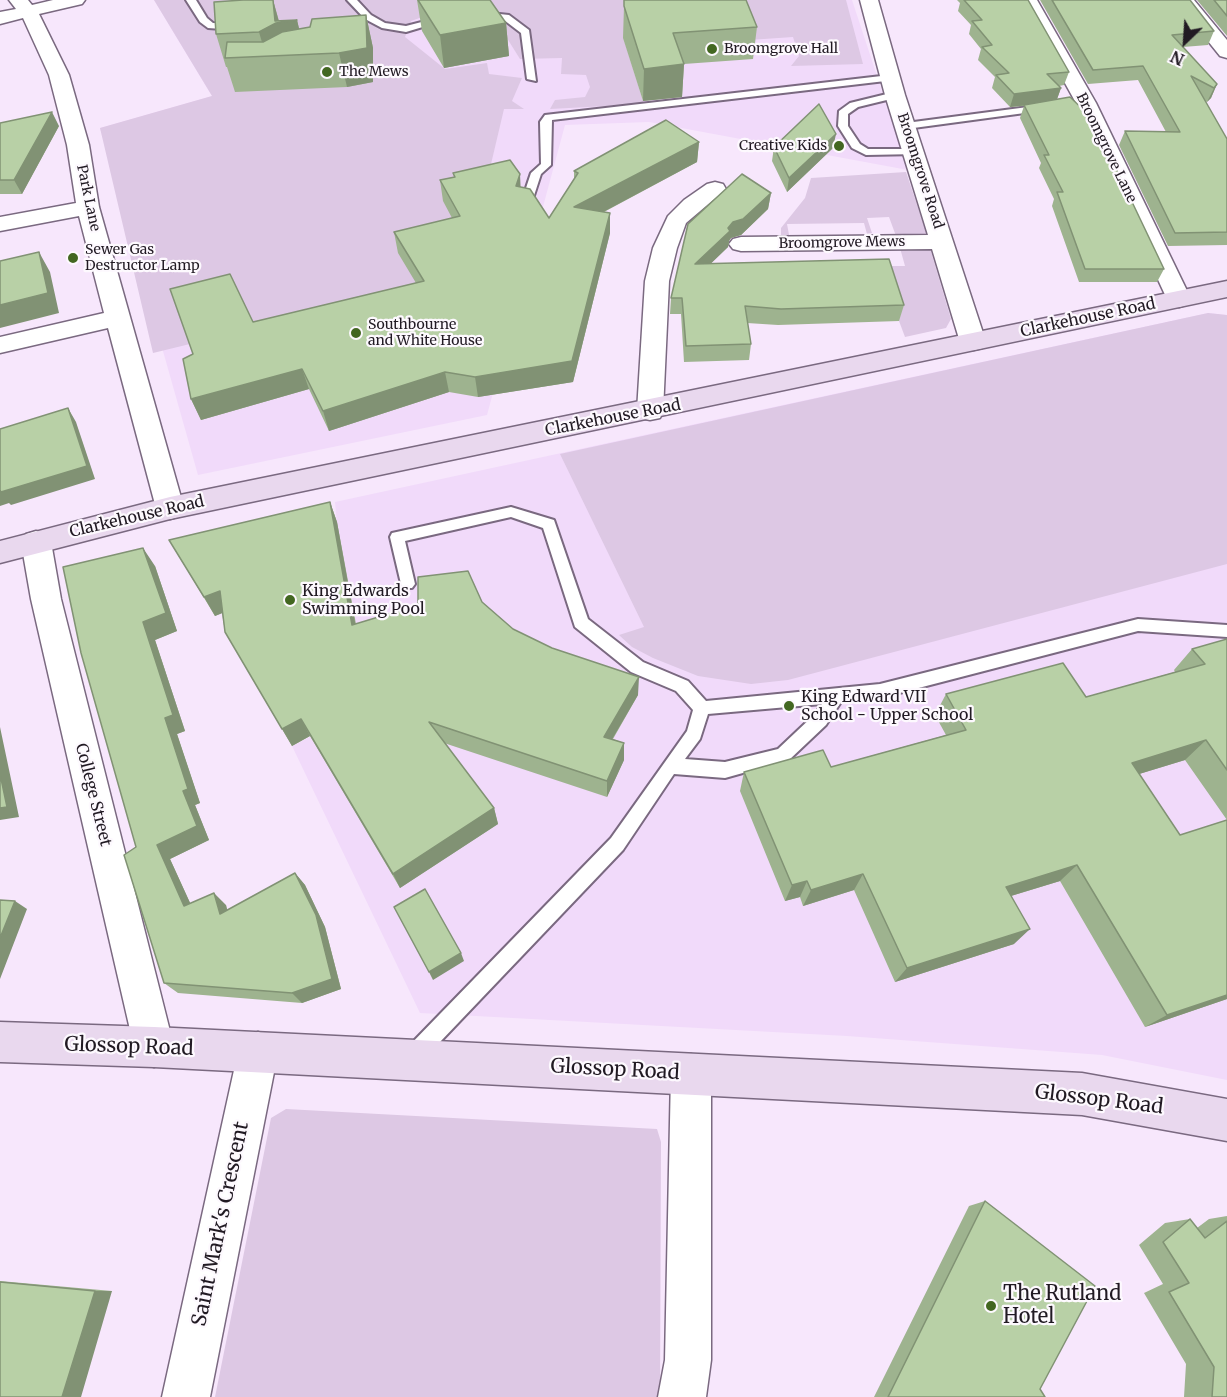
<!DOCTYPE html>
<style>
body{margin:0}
#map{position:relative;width:1227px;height:1397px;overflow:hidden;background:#f7e7fc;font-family:Merriweather,serif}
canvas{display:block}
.north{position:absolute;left:1155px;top:12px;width:60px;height:60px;-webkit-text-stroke:4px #fdf9fe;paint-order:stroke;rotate:205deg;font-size:16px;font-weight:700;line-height:24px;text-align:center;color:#211a23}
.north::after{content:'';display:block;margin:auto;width:21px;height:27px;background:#211a23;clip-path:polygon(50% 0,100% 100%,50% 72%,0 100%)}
</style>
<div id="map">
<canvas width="1227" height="1397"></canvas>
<div class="north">N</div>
</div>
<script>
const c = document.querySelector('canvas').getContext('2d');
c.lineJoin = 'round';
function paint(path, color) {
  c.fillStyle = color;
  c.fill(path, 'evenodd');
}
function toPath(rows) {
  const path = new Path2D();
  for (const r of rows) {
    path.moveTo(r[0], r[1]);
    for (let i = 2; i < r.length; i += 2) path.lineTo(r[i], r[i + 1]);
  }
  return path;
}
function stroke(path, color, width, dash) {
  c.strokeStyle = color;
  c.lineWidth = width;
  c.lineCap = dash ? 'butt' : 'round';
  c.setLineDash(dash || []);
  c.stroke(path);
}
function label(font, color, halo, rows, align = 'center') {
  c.font = font + ' Merriweather,serif';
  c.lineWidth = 4.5;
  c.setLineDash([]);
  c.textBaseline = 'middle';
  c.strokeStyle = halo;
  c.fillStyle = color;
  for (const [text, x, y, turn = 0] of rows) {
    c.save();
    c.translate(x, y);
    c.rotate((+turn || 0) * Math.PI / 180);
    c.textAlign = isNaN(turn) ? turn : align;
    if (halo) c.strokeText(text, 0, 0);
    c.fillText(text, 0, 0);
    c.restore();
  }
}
paint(toPath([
 [154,0,852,0,908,170,649,122,565,125,487,415,198,475,100,128,212,96],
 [1208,313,1227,315,1227,1080,1102,1055,847,1036,420,1013,292,746,353,715,335,502]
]), '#f1dafa');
paint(toPath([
 [154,0,627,0,624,40,644,104,550,109,555,100,585,97,590,87,586,75,561,74,562,58,520,59,485,3,448,8,411,21,405,37,445,69,487,63,489,74,522,78,512,101,524,109,504,109,487,181,468,245,448,335,190,344,153,353,100,128,212,96],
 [730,0,846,0,863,64,791,66,799,56,793,37,735,41],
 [906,172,927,234,896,236,889,217,867,218,872,233,867,234,864,223,787,224,790,240,781,235,781,228,805,198,811,178],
 [900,248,930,248,951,319,946,328,905,337,899,321,849,266,905,266],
 [1208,313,1227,315,1227,564,788,680,751,684,698,676,653,658,632,647,619,635,644,627,560,454],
 [286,1109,657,1129,661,1142,660,1397,215,1397,271,1118]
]), '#ddc8e4');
const lane = toPath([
 [186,0,196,0,207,18,213,23,236,24,241,27,236,30,208,28,200,22,186,0],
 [347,0,357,0,371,15,385,23,406,26,441,17,446,20,406,32,382,28,365,19,347,0],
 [481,12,509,15,529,30,536,81,527,79,521,33,504,20,478,17,476,15,481,12],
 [890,75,894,76,894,80,552,120,551,165,541,174,530,208,520,206,531,173,541,164,540,122,545,115,890,75],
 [895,92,899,93,899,97,858,107,848,114,848,126,860,144,868,149,915,149,920,152,919,154,866,155,852,148,838,126,839,111,850,103,895,92],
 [1043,105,1048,108,1047,110,906,129,901,126,906,123,1043,105],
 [511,507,554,520,588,619,643,662,688,681,706,701,880,684,1138,619,1227,625,1227,637,1138,631,880,698,841,702,826,725,789,760,725,778,674,774,623,850,419,1064,412,1067,405,1064,402,1057,405,1050,611,838,687,731,693,710,676,691,631,672,575,627,543,528,511,517,405,541,415,584,412,588,402,588,390,537,392,533,511,507],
 [822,704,814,715,778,749,725,762,685,759,700,739,708,714,822,704]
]);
const street = toPath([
 [9,0,28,0,32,5,53,0,85,0,82,4,39,14,69,75,89,145,99,207,184,508,180,516,170,519,160,516,156,508,108,328,0,353,0,337,104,313,79,216,0,231,0,217,76,203,67,145,49,75,23,18,0,24,0,12,16,9,9,0],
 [860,0,878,0,905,95,986,342,982,348,973,350,964,348,960,342,932,249,741,251,733,249,729,244,733,239,741,237,928,235,885,95,860,0],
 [1019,0,1037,0,1096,103,1191,299,1188,304,1179,307,1170,304,1167,299,1076,103,1019,0],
 [1175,0,1194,0,1227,40,1227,58,1220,56,1175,0],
 [715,182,723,184,726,189,686,223,677,248,669,281,663,411,660,418,650,420,640,418,637,411,645,281,653,248,668,216,684,200,707,184,715,182],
 [36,531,46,534,51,542,61,599,174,1047,168,1061,154,1067,140,1061,134,1047,31,599,21,542,26,534,36,531],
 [258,1032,272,1038,278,1052,210,1397,162,1397,238,1052,244,1038,258,1032],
 [691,1054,705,1060,711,1074,711,1360,706,1397,658,1397,665,1360,671,1074,677,1060,691,1054]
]);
const secondary = toPath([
 [1227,281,1227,297,170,519,0,563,0,541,170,497,1227,281],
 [0,1022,154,1027,1082,1073,1227,1099,1227,1141,1082,1115,154,1067,0,1062,0,1022]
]);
stroke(lane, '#7a6980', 4);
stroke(street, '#7a6980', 3);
stroke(secondary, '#7a6980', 3);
paint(lane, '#fff');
paint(street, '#fff');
paint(secondary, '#e9d8ee');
paint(toPath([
 [273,0,279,21,297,20,299,29,366,15,373,48,373,82,347,87,235,92,227,67,226,67,216,34],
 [417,0,490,0,506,23,509,56,444,68,422,31],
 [957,0,1028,0,1069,72,1064,85,1059,86,1061,88,1057,99,1164,269,1157,282,1079,282,1052,206,1054,199,1039,168,1041,163,1020,118,1024,106,1010,107,992,88,995,77,978,60,981,49,969,34,971,25,958,11,960,3],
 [1040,0,1190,0,1214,31,1208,45,1183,47,1217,84,1211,98,1207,102,1205,101,1227,139,1227,245,1168,246,1119,145,1125,131,1166,132,1138,80,1088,84],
 [1197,0,1227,0,1227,36],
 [624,6,757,27,753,59,684,64,682,97,643,101,623,38],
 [0,123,59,126,22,194,0,194],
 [699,142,697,162,604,212,610,213,610,233,573,382,478,397,449,392,329,431,309,389,201,420,191,399,253,322,416,283,398,253,394,232,452,218,443,201,440,180,454,177,453,173,521,187,549,218,574,179,574,171],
 [774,147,833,148,787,192,772,161],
 [771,193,768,209,741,235,731,238,729,241,728,247,711,263,904,305,899,321,778,325,747,323,751,344,749,360,684,362,681,314,670,314,671,298],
 [330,502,337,522,356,624,482,602,513,629,638,695,613,739,624,743,624,760,607,797,444,743,494,808,498,824,400,888,310,736,292,746,225,632,222,613,215,616,169,540],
 [155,566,177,631,155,640,185,731,177,734,200,803,195,805,209,840,170,859,190,903,226,905,227,910,295,873,305,885,325,927,341,989,302,1003,178,993,164,983,136,847],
 [1227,639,1227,999,1145,1027,1060,881,1011,896,1014,944,895,982,854,890,803,906,800,897,785,901,740,791,744,772,831,767,946,735,935,715,946,694,1086,697,1175,672,1174,670,1192,649],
 [1185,760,1227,820,1180,835,1139,774],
 [985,1201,1040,1389,1045,1397,874,1397,969,1206],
 [1227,1216,1227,1397,1184,1397,1186,1364,1144,1293,1163,1284,1139,1245,1165,1223,1190,1219,1197,1228,1209,1219],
 [0,1281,112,1291,0,1397]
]), '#9eb38f');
paint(toPath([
 [273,0,279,22,297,20,305,53,266,56,259,32],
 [366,15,373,48,373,82,347,87,339,53],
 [506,23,509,56,444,68,440,35],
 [684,64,682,97,643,101,644,69],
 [1217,84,1211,98,1207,102,1214,88],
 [1061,88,1056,102,1010,107,1014,94],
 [52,112,59,126,22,194,14,180],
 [836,134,833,148,787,192,789,178],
 [699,142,697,162,575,227,574,207],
 [520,174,521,195,516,186],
 [771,193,768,209,741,235,731,238,729,241,728,247,694,280,695,264,728,228,733,222],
 [610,213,610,233,573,382,478,397,475,377],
 [39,252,50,272,59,313,0,328,0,305],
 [302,369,309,389,201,420,191,399],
 [445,372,449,392,329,431,323,411],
 [68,408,76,422,95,479,11,505,9,503,0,506,0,490],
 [330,502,337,522,359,644,352,625],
 [143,548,155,566,177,631,155,640,185,731,177,734,200,803,195,805,209,840,170,859,197,918,184,906,157,845,183,791,165,718,143,622],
 [220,591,230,610,215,616,204,597],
 [639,677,638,695,604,753,604,737],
 [301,719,310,736,292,746,282,729],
 [0,727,19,817,0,820],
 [1206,740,1185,760,1113,782,1132,763],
 [624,743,624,760,607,797,607,781],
 [494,808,498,824,400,888,393,874],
 [1077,865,1060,881,991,902,1006,887],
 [295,873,305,885,325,927,341,989,302,1003,292,993],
 [863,874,854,890,803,906,811,890],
 [807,881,800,897,785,901,792,885],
 [214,893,226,905,231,926,220,914],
 [15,901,27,909,0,979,0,938],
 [1030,929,1014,944,895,982,907,968],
 [461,953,464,961,433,980,429,972],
 [1227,995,1227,999,1145,1027,1167,1015],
 [95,1291,112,1291,81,1397,62,1397]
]), '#819274');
const building = toPath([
 [243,0,273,0,275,21,297,20,276,23,259,32,216,34,214,2,243,0],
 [418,0,490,0,506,23,440,35,418,0],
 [624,0,746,0,757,27,673,33,684,64,644,69,624,6,624,0],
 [964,0,1028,0,1069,72,1047,74,1061,88,1014,94,996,75,1009,73,982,47,992,45,972,21,982,20,964,0],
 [1052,0,1190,0,1214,31,1172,35,1217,84,1214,88,1191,76,1227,139,1227,232,1175,233,1125,131,1180,132,1143,66,1093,70,1052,0],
 [1214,0,1227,0,1227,16,1214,0],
 [366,15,367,48,339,53,225,58,227,42,263,42,282,32,310,27,312,19,366,15],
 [1070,97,1092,118,1164,269,1085,269,1057,192,1063,192,1044,155,1049,155,1024,105,1070,97],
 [819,104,836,134,789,178,774,147,819,104],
 [52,112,14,180,0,180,0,123,52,112],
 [666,120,699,142,574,207,610,213,572,361,475,377,445,372,323,411,302,369,191,399,183,359,193,354,170,289,230,274,253,322,424,281,394,232,460,216,440,180,455,177,453,173,510,160,520,174,516,186,530,189,549,218,578,173,574,171,666,120],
 [742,174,771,193,743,219,733,222,728,228,730,231,695,264,889,259,904,305,781,309,745,306,751,344,686,346,682,298,671,298,688,224,742,174],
 [39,252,48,293,0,305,0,261,39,252],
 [68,408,87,466,1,492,0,490,0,429,68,408],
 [330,502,352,625,418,605,418,577,468,571,482,602,513,629,552,648,639,677,604,737,624,743,607,781,429,722,494,808,393,874,301,719,282,729,225,632,220,591,204,597,169,540,330,502],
 [143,548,166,613,143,622,173,715,165,718,188,789,183,791,197,826,157,845,184,906,214,893,220,914,295,873,316,915,332,979,292,993,164,983,124,855,136,847,81,653,63,567,143,548],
 [1227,639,1227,770,1206,740,1132,763,1180,835,1227,820,1227,995,1167,1015,1077,865,1006,887,1030,929,907,968,863,874,811,890,807,881,792,885,744,772,823,750,831,767,966,730,946,694,1063,663,1086,697,1205,664,1192,649,1227,639],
 [0,774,7,807,0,808,0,774],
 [425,889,461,953,429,972,394,907,425,889],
 [0,900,15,901,0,938,0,900],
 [985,1201,1095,1286,1040,1389,1045,1397,888,1397,985,1201],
 [1190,1219,1205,1238,1227,1221,1227,1397,1212,1397,1214,1367,1169,1292,1189,1283,1163,1242,1190,1219],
 [0,1282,95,1291,62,1397,0,1397,0,1282]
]);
paint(building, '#b8d0a6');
stroke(building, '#819274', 1.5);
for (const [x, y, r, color] of [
 [712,49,6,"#436721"],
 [327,72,6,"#436721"],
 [839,146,6,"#436721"],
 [73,258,6,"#436721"],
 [356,333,6,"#436721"],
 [290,600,6,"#436721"],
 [789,706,6,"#436721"],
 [991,1306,6,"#436721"]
]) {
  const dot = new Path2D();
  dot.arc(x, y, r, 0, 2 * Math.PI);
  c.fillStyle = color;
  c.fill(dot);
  stroke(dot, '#fdf9fe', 2);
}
label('14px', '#211a23', '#fdf9fe', [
 ["Broomgrove Hall",724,49],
 ["The Mews",339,72],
 ["Creative Kids",827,146,"right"],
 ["Sewer Gas",85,250],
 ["Destructor Lamp",85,266],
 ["Southbourne",368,325],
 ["and White House",368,341]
], 'left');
label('14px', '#211a23', '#fdf9fe', [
 ["Broomgrove Lane",1106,148,64],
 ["Broomgrove Road",920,171,72],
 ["Park Lane",88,198,78],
 ["Broomgrove Mews",842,243,-1]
]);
label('16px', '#211a23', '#fdf9fe', [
 ["Clarkehouse Road",1088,318,-12],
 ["Clarkehouse Road",613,418,-11],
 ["Clarkehouse Road",137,517,-13],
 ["College Street",93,795,76]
]);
label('16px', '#211a23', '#fdf9fe', [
 ["King Edwards",302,591],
 ["Swimming Pool",302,609],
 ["King Edward VII",801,697],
 ["School - Upper School",801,715]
], 'left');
label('20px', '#211a23', '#fdf9fe', [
 ["Glossop Road",129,1047,2],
 ["Glossop Road",615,1070,3],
 ["Glossop Road",1099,1100,7],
 ["Saint Mark's Crescent",221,1224,-78]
]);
label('20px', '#211a23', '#fdf9fe', [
 ["The Rutland",1003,1294],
 ["Hotel",1003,1317]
], 'left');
</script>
